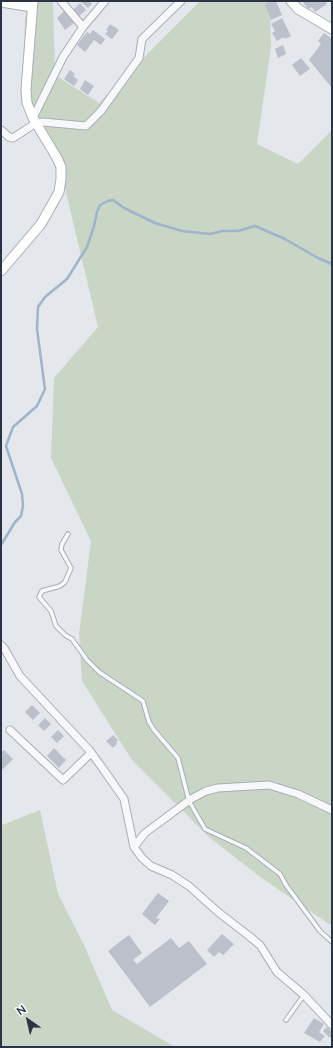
<!DOCTYPE html>
<style>
body{margin:0}
#map{position:relative;width:333px;height:1048px;overflow:hidden;background:#e4e7ec;font-family:Lato,sans-serif}
canvas{display:block}
.frame{position:absolute;inset:0;border:2px solid #2b3445;pointer-events:none}
.north{position:absolute;left:8px;top:1000px;width:40px;height:40px;-webkit-text-stroke:3px #f4f6f9;paint-order:stroke;rotate:326deg;font-size:11px;font-weight:700;line-height:16px;text-align:center;color:#2b3445}
.north::after{content:'';display:block;margin:auto;width:14px;height:18px;background:#2b3445;clip-path:polygon(50% 0,100% 100%,50% 72%,0 100%)}
</style>
<div id="map">
<canvas width="333" height="1048"></canvas>
<div class="frame"></div>
<div class="north">N</div>
</div>
<script>
const c = document.querySelector('canvas').getContext('2d');
c.lineJoin = 'round';
function paint(path, color) {
  c.fillStyle = color;
  c.fill(path, 'evenodd');
}
function toPath(rows) {
  const path = new Path2D();
  for (const r of rows) {
    path.moveTo(r[0], r[1]);
    for (let i = 2; i < r.length; i += 2) path.lineTo(r[i], r[i + 1]);
  }
  return path;
}
function stroke(path, color, width, dash) {
  c.strokeStyle = color;
  c.lineWidth = width;
  c.lineCap = dash ? 'butt' : 'round';
  c.setLineDash(dash || []);
  c.stroke(path);
}
paint(toPath([
 [34,1,53,1,55,75,99,103,200,1,270,1,271,47,257,144,298,164,332,130,332,926,263,879,209,837,132,760,82,681,79,634,91,541,51,458,54,378,98,327,64,184,24,90,25,18],
 [40,810,58,894,84,945,112,1010,175,1047,1,1047,1,824,2,825]
]), '#c9d6c5');
stroke(toPath([
 [1,545,15,522,21,516,23,506,22,494,6,446,13,427,37,406,45,389,37,329,38,307,45,297,67,279,87,247,94,226,97,212,100,205,108,201,113,200,124,208,155,223,182,231,210,234,222,231,238,231,255,226,285,239,318,258,332,264]
]), '#9fb4cc', 2.5);
paint(toPath([
 [80,1,89,1,92,4,88,8],
 [272,1,276,1,282,15,271,20,265,4],
 [302,1,325,1,327,4,315,12,312,7,308,9],
 [80,3,86,10,79,16,73,10],
 [65,10,74,23,65,30,57,18],
 [282,18,291,36,285,39,284,37,277,41,272,33,275,31,271,24],
 [110,24,119,30,112,39,105,34,108,31,106,30],
 [93,30,105,39,101,45,94,40,85,52,77,45,87,32,90,34],
 [324,33,332,39,332,88,309,60,321,44,318,41],
 [283,45,286,54,278,58,275,49],
 [301,58,310,69,300,76,292,65],
 [70,70,75,74,73,76,78,80,74,86,64,79],
 [85,80,94,86,88,95,80,89],
 [32,705,40,713,33,720,25,712],
 [45,718,51,724,44,731,38,725],
 [58,730,64,736,57,743,51,737],
 [113,735,118,740,116,742,117,744,113,748,106,741],
 [54,748,66,760,59,768,47,756],
 [4,750,13,759,2,770,1,769,1,753],
 [158,893,169,901,156,918,160,919,155,925,142,914],
 [222,934,234,944,223,955,219,952,214,957,207,950],
 [129,935,142,953,133,960,137,964,171,938,179,948,189,941,207,964,150,1007,108,951],
 [314,1018,324,1024,319,1032,325,1036,320,1042,304,1033],
 [327,1027,332,1031,332,1036,330,1038,323,1031]
]), '#bbc0ca');
const lane = toPath([
 [68,534,62,544,61,550,71,568,65,582,60,586,42,591,39,597,51,611,56,626,65,635,72,639,87,660,99,672,143,701,149,722,154,730,178,758,189,801,205,829,246,848,280,874,286,885,320,931,332,942],
 [286,1020,304,995]
]);
const street = toPath([
 [61,1,83,27],
 [33,118,63,57,83,27,105,1],
 [1,130,9,137,13,138,36,123,43,122,86,126,101,111,139,58,142,39,181,1],
 [1,645,4,648,20,676,90,751,101,766,124,799,134,847,142,858,151,866,172,875,189,886,218,912,249,936,260,945,277,972,304,995,332,1025],
 [10,730,63,780,91,753],
 [134,847,145,833,191,799,206,791,218,788,269,785,298,794,332,810]
]);
const secondary = toPath([
 [291,1,298,9,332,29],
 [1,2,32,7],
 [1,271,41,224,59,192,61,179,61,167,57,158,33,118,27,103,26,89,33,1]
]);
stroke(lane, '#a9aeb7', 5.5);
stroke(street, '#a9aeb7', 9);
stroke(secondary, '#a9aeb7', 11);
stroke(lane, '#f7f8fa', 3.5);
stroke(street, '#f7f8fa', 7);
stroke(secondary, '#fff', 9);
</script>
